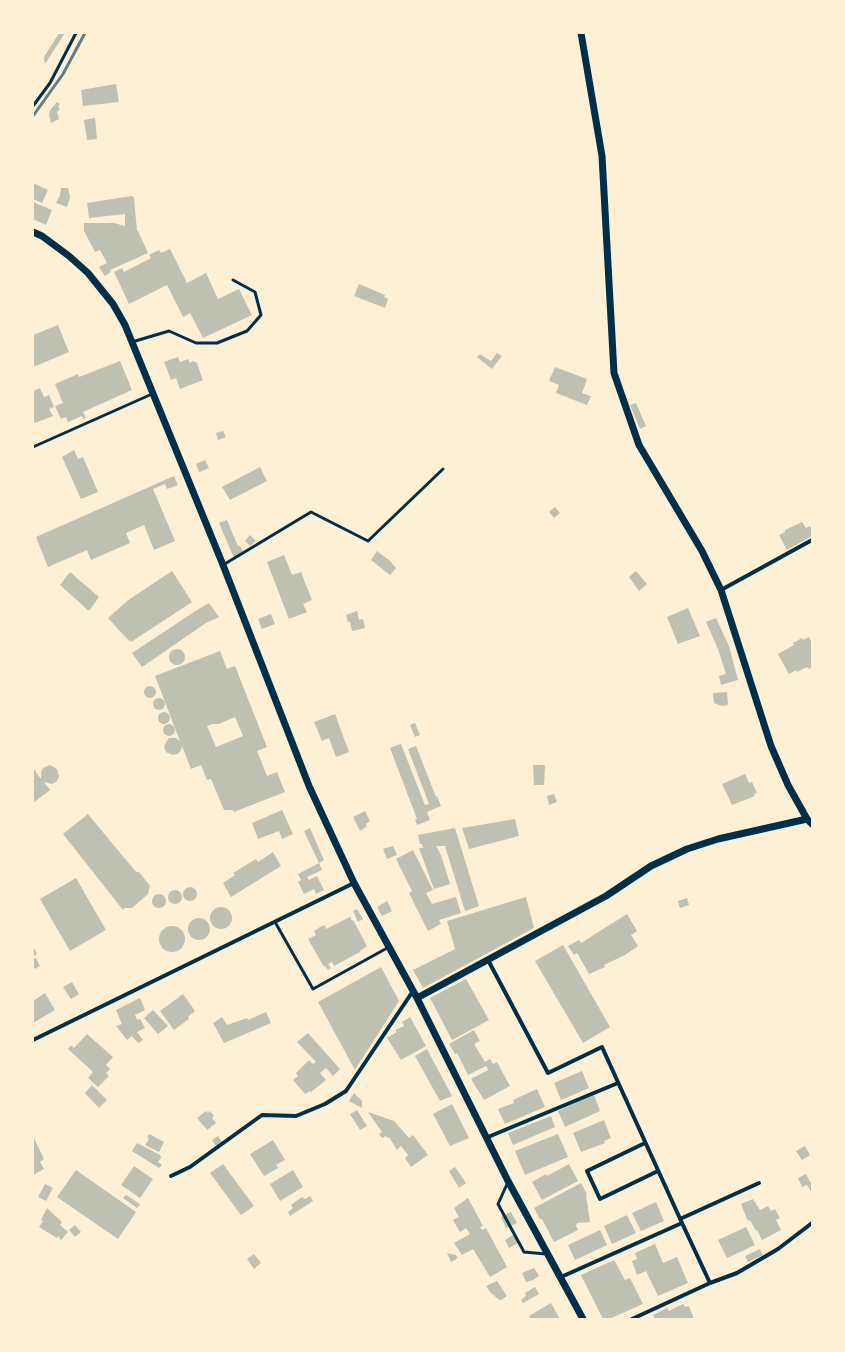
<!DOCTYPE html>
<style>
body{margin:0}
#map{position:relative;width:845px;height:1352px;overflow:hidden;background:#fdf0d5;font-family:"Libre Baskerville",serif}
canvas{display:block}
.frame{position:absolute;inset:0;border:34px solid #fdf0d5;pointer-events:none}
</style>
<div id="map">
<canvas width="845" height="1352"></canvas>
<div class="frame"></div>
</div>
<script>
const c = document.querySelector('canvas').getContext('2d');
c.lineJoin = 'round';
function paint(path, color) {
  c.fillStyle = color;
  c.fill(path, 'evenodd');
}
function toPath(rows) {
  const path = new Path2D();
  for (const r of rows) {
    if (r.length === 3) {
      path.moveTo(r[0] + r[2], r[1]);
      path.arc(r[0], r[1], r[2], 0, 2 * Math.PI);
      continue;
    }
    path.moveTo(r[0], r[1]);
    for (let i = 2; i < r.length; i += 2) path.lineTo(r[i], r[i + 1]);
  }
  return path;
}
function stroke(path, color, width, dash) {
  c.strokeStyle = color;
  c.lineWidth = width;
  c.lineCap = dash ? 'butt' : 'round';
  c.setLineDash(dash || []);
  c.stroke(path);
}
paint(toPath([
 [59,33,65,33,45,64,44,57],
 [116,84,119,102,83,106,81,90],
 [57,102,60,104,58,107,60,109,57,112,59,119,51,123,49,114,51,109],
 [95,118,97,139,87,140,84,120],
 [33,183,48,190,42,203,33,199],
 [61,188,68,188,70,197,67,207,56,203,60,195],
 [132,196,134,198,137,231,138,231,148,253,110,270,111,272,105,276,99,267,107,263,100,250,95,252,84,231,84,223,114,223,125,226,125,214,89,218,87,203],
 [33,202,52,210,46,225,33,219],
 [170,249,187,283,206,273,218,299,239,289,252,315,203,338,190,313,183,317,167,285,129,304,114,272,122,268,124,272,151,258,149,255,159,250,161,253],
 [359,284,385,295,384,297,388,299,385,308,354,296],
 [58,325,69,352,33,367,33,335],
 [497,353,502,356,492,369,477,357,480,354,491,361],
 [178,357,180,362,188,359,190,363,193,361,197,363,203,380,180,389,176,378,171,380,164,362],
 [120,361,132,390,83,412,86,418,83,419,82,416,68,422,66,417,61,419,55,406,63,403,55,384,78,374,79,377],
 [555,367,587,379,582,393,591,396,587,405,556,393,559,385,549,381],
 [40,388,44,397,49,395,54,407,49,409,53,416,35,423,35,422,33,423,33,391],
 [636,403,646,426,640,429,630,405],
 [223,431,226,437,218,440,216,433],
 [74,450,78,459,83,457,98,492,81,499,62,457],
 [205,460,209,468,199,472,196,464],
 [260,467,267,481,230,500,222,487],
 [174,476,178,485,167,489,165,484,153,489,175,541,154,550,144,525,126,533,130,543,91,560,87,550,48,567,36,537],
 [555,507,560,513,554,518,549,512],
 [227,520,238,546,240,546,243,551,234,558,219,523],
 [802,522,806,528,810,526,812,530,812,536,787,550,779,535,785,532,785,530],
 [250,535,256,541,250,546,245,541],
 [377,551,389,560,396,568,390,575,371,560],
 [284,555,292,575,301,572,312,600,303,604,307,612,289,619,267,562],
 [172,571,192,602,131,642,130,640,129,641,108,618,127,601],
 [636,571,647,584,639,591,629,577],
 [70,572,99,597,89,611,60,585],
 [209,603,219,617,206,623,142,667,132,653,197,610],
 [688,608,700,636,678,644,667,617],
 [357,611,359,620,363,619,365,628,352,631,350,622,348,622,346,615],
 [271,614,275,624,262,629,258,619],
 [716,618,729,646,738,680,721,685,719,676,726,674,718,649,706,622],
 [809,637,812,643,812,667,809,669,807,667,797,672,796,670,789,674,778,654,794,645,793,643,802,638,803,640],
 [177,657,8],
 [220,651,227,669,235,666,267,747,257,751,267,776,277,772,285,792,234,812,233,810,224,810,211,779,207,780,201,765,191,769,182,746,181,750,178,754,173,755,166,752,164,747,166,742,169,738,176,738,180,741,155,676],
 [235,717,243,736,216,747,207,726,212,724,219,724],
 [150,692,6],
 [727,692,728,705,722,706,714,703,713,693],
 [159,704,6],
 [164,718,6],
 [335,714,349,752,336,757,329,738,322,741,314,722],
 [415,723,420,735,415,737,410,725],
 [169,730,6],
 [401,744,425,805,429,804,408,749,416,746,436,797,437,796,441,806,427,812,430,820,417,825,415,820,417,819,390,748],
 [50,765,57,769,59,776,57,781,52,784,44,782,50,790,33,803,33,768,41,779,41,773,43,768],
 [533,765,545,765,544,785,534,785],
 [745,774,749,783,752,782,757,793,754,794,755,796,732,805,722,784],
 [554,794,557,802,549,805,547,796],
 [282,810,293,834,282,839,279,831,258,839,252,823],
 [365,811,370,821,366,824,367,826,360,831,353,817],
 [88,814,136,872,139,872,150,886,148,894,132,908,125,908,123,910,63,834],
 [515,819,519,836,469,849,462,828],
 [310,828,324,860,319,863,304,831],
 [455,828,479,906,465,911,445,846,436,846,441,855,450,884,434,889,419,848,423,848,422,844,420,844,418,835],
 [393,846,397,855,387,859,383,849],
 [413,850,433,890,426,893,432,904,456,897,461,913,439,920,441,924,428,931,409,893,412,891,396,859],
 [273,852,281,866,231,897,223,883,235,875,233,873,256,859,258,862],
 [319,863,322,870,307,877,309,880,317,876,324,890,316,894,314,889,304,894,298,882,301,880,298,874],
 [76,878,106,930,70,951,40,899],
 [190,894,7],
 [175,897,7],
 [159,901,7],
 [526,897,534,928,423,988,413,970,455,949,447,921],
 [687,898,689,905,680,908,678,901],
 [387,901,392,911,382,916,377,907],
 [221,918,11],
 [357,909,363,919,358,922,353,911],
 [627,914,637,931,631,935,638,946,625,955,604,965,605,967,589,974,577,953,574,955,568,946,579,940,581,943],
 [350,917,352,921,353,920,367,946,360,951,360,952,334,966,332,962,328,964,331,968,328,970,325,966,324,967,308,939,316,935,314,931,320,927,325,925,326,929],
 [199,929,11],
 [172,939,13],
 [563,945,610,1027,583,1043,535,961],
 [33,946,37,954,33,956,35,959,36,958,40,966,35,969,33,966],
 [381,967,399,1001,355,1070,318,1002],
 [466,979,489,1020,452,1040,430,998],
 [72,982,79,994,71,999,63,987],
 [45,993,55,1010,33,1023,33,1001],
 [183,994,195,1011,188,1017,189,1019,174,1030,160,1011],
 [140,998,145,1010,135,1015,137,1020,140,1019,145,1028,137,1032,143,1040,138,1043,132,1036,127,1040,116,1026,122,1024,116,1010],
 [153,1010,168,1026,158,1034,144,1018],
 [266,1012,271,1023,224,1043,213,1023,222,1017,227,1025,247,1018,248,1020],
 [410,1017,426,1046,401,1060,387,1038,397,1032,395,1030,404,1026,402,1022],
 [474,1030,480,1041,474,1044,485,1062,490,1059,493,1064,497,1062,510,1086,484,1100,471,1079,488,1070,487,1067,486,1066,468,1075,457,1053,455,1054,449,1044],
 [308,1033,340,1069,333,1076,326,1068,320,1073,326,1080,311,1092,310,1091,305,1094,293,1080,298,1076,296,1073,309,1060,313,1064,316,1062,297,1042],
 [87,1034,113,1057,106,1065,110,1069,106,1073,109,1076,98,1087,88,1078,93,1072,68,1049,71,1045,74,1048],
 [427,1049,452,1096,440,1101,415,1056],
 [582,1071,589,1088,561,1100,554,1083],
 [92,1085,107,1100,99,1108,85,1093],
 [537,1089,545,1107,505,1124,498,1109,514,1103,513,1100],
 [354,1093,362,1101,362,1108,349,1101],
 [594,1095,600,1111,565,1127,558,1111],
 [452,1104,469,1138,450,1146,433,1114],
 [357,1110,367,1126,360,1130,350,1114],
 [206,1111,208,1113,210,1111,214,1116,212,1118,216,1123,207,1130,197,1118],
 [368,1112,394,1121,409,1138,413,1135,428,1155,411,1167,405,1158,408,1155,401,1146,397,1150,389,1137,388,1138,386,1136,382,1138,379,1134,382,1132],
 [551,1116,555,1127,513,1145,508,1133],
 [604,1120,611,1138,604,1141,605,1143,581,1152,573,1133],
 [149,1134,164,1142,159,1152,145,1145,149,1139,147,1138],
 [558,1134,568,1157,525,1175,515,1151],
 [33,1136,44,1159,40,1162,44,1169,33,1175],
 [218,1136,222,1142,216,1146,212,1140],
 [273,1140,285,1160,276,1165,278,1168,264,1176,250,1154],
 [137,1143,160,1155,161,1158,158,1162,162,1165,159,1168,132,1151],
 [805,1146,810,1155,802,1160,796,1151],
 [223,1164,254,1206,241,1215,210,1173],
 [569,1164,578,1181,542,1200,532,1182,546,1174,547,1176],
 [134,1166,153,1179,140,1198,121,1185],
 [455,1167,466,1183,459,1188,449,1171],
 [76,1170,136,1212,118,1239,57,1197],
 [293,1170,303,1187,280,1201,270,1184],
 [806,1174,810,1182,812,1181,812,1193,807,1185,802,1187,798,1178],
 [581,1183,587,1194,586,1195,590,1222,577,1223,576,1226,578,1230,554,1242,542,1219,540,1219,534,1208],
 [45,1184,53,1188,46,1201,38,1197],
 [126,1195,140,1204,137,1208,123,1198],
 [310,1196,313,1201,290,1216,288,1212,293,1208,291,1205,302,1197,305,1199],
 [468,1198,483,1226,480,1227,482,1230,486,1228,507,1267,490,1277,473,1249,462,1255,454,1243,470,1234,466,1228,460,1232,453,1220,459,1217,454,1208],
 [753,1199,760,1210,768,1206,771,1211,775,1209,780,1218,776,1220,781,1230,762,1240,757,1230,756,1231,750,1220,748,1221,741,1204],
 [656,1202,664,1221,641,1231,632,1213],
 [47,1208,62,1222,60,1225,68,1232,61,1240,58,1236,57,1238,39,1227,43,1221,41,1220],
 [511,1212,517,1223,506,1228,501,1217],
 [627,1215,636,1233,612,1244,604,1226],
 [75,1225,81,1232,75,1237,69,1230],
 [746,1227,755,1245,727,1258,718,1240],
 [600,1230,607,1245,575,1260,568,1245],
 [513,1235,518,1243,509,1248,505,1240],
 [655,1244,663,1263,677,1257,688,1283,658,1296,646,1271,637,1275,632,1261,637,1259,635,1253],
 [760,1249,763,1255,748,1262,745,1256],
 [447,1253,456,1255,458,1258,451,1262],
 [254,1254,261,1263,254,1269,247,1259],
 [614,1260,625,1280,630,1278,643,1304,609,1319,603,1319,581,1275],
 [534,1268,539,1276,533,1280,526,1282,522,1273],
 [497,1281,507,1296,501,1300,498,1299,490,1292,486,1286],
 [535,1287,539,1294,523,1303,521,1300,526,1296,525,1293],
 [551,1303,560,1319,531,1319,529,1316],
 [683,1304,685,1307,689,1306,694,1319,655,1319,653,1315,667,1308,669,1311]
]), '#bec0b2');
stroke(toPath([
 [33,106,50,83,76,33],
 [132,342,169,331,196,343,217,343,247,331,261,315,255,292,233,280],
 [33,447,152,394],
 [223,565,311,512,368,541,443,469],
 [275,922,313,989,389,947],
 [508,1182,498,1204,524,1252,546,1254]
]), '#003049', 3);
stroke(toPath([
 [721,590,812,540],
 [488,960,548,1073,602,1047,682,1223,710,1283],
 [33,1040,354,883],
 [488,1137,618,1083],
 [645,1143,587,1171,600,1199,658,1171],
 [171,1176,190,1167,262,1115,296,1116,325,1104,346,1091,413,991],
 [680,1219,759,1183],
 [561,1277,682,1223],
 [632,1319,710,1283,737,1273,778,1249,812,1223]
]), '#003049', 4);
stroke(toPath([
 [581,33,602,156,614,373,639,445,702,551,721,590,771,746,788,785,807,819,812,824],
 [33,232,42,236,69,256,88,273,113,304,125,325,223,565,309,786,354,883,417,998,508,1181,583,1319],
 [417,998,606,896,651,866,687,849,718,839,807,819]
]), '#003049', 7);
stroke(toPath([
 [33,116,63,74,85,33]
]), '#657d81', 3);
</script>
